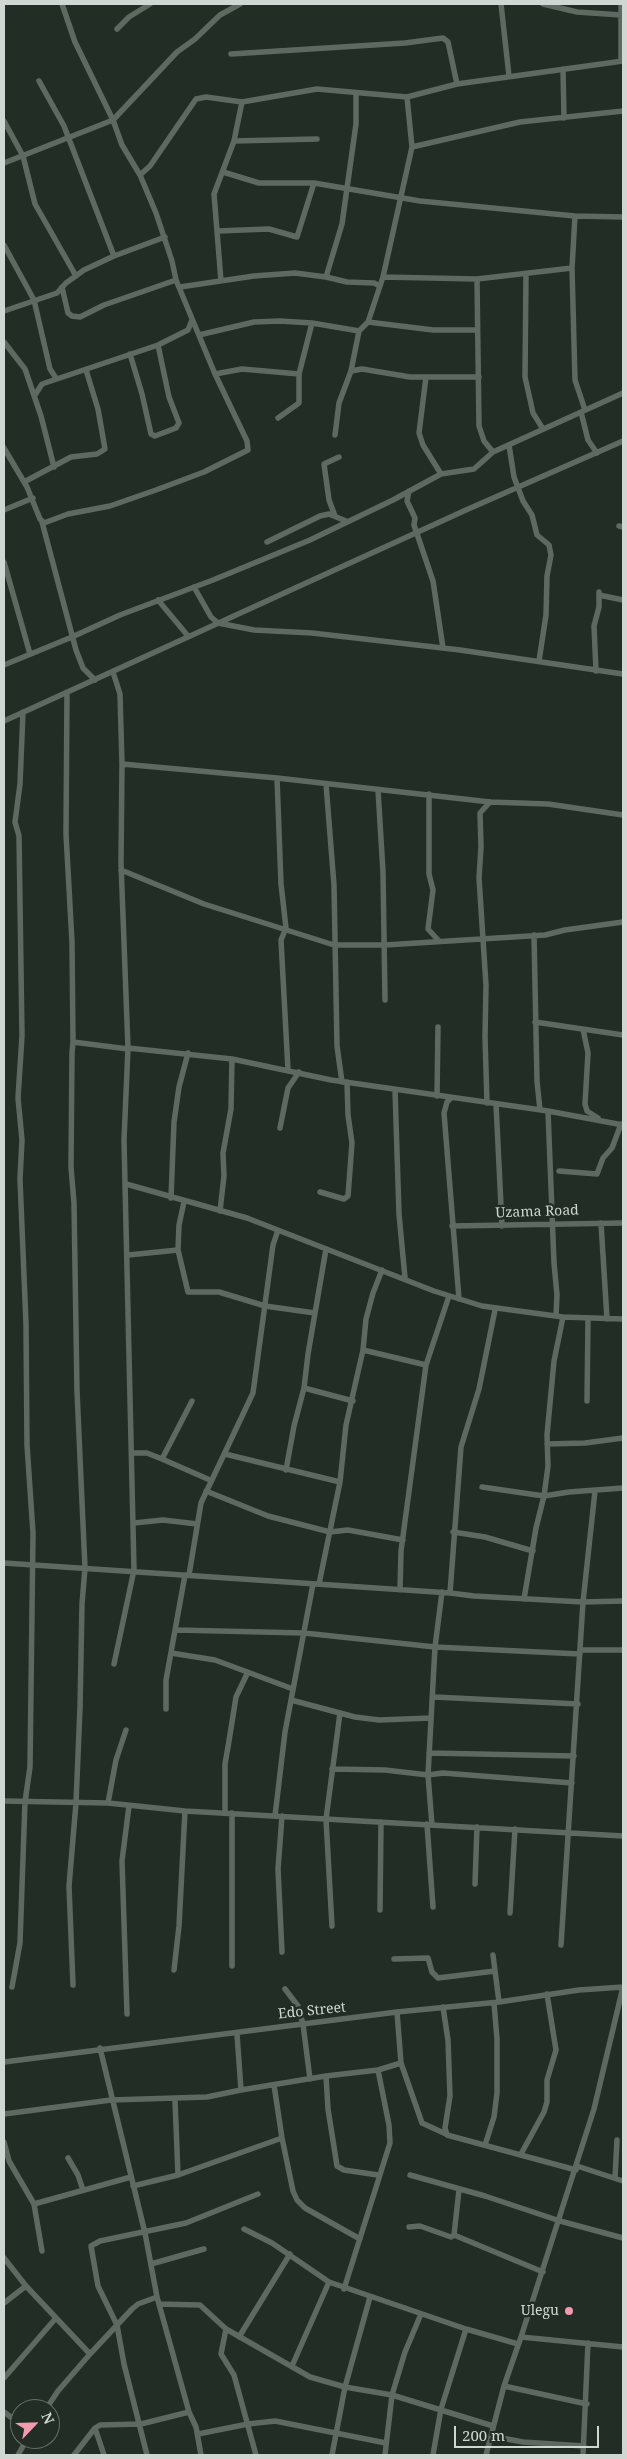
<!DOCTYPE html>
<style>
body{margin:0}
#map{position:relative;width:627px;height:2459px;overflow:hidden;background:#222d26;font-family:"Noto Serif",serif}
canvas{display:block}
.frame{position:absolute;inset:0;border:5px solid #d0d7d2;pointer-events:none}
.north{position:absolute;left:10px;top:2399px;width:50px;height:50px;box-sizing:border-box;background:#222d26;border:1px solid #68716b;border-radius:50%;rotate:66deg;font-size:14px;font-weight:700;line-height:20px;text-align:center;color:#d0d7d2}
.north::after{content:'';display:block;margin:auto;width:18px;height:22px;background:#f29aae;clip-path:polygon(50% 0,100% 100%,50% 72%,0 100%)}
.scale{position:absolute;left:454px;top:2426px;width:145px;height:22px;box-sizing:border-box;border:2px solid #d0d7d2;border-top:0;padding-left:6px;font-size:15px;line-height:18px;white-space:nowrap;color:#d0d7d2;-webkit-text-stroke:4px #222d26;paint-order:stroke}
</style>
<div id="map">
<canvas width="627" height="2459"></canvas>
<div class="frame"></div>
<div class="north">N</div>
<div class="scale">200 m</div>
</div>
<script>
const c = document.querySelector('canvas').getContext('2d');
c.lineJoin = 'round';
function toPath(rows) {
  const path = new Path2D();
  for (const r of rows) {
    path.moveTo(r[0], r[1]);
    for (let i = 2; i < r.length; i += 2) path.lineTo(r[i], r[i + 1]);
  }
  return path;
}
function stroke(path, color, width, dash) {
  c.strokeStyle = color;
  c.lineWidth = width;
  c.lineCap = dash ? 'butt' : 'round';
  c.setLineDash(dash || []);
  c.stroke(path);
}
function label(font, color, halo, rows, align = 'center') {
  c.font = font + ' "Noto Serif",serif';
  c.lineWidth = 5;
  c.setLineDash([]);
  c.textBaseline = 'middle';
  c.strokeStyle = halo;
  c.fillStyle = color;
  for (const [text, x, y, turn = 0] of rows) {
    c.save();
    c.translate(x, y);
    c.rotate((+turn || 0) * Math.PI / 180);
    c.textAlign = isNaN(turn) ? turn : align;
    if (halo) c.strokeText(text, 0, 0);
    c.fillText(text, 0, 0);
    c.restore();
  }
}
stroke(toPath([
 [501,4,509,76],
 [543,4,577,12,621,15],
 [117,29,129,17,150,4],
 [231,54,405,43,443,38,448,42,457,84],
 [621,61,621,4],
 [563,69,564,118],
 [39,81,64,126,114,256],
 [407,97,412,147,383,277,477,279,572,268],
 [242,102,317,89,407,97,457,84,623,61],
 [4,121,23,156,35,204,76,276],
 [234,141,317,139],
 [412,147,520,122,623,111],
 [4,163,113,120,177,52,195,39,220,15,240,4],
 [223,172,259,183,314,183,420,201,575,216,623,217],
 [140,175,150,166,196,99,206,97,242,102,234,141,214,194,221,281],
 [575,216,572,268,575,380,585,410],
 [217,231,269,229,297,237,314,183],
 [4,245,34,300,50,369,56,378],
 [526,274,525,377,533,413,543,429],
 [326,277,342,224,356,124,356,93],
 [477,279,479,426,484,441,493,452],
 [62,287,68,313,72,316,80,317,104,305,176,280],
 [180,287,254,276,295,273,326,277,347,282,374,283,380,286],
 [4,311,57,293,66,283,84,270,114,256,165,237],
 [368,322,433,330,477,330],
 [199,335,254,322,280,321,312,323,359,331],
 [4,342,25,369,41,416,54,467],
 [130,354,142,394,151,434,155,436,176,428,179,423,169,397,158,345],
 [351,371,362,369,410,377,479,377],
 [215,374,242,369,299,374],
 [426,377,419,433,423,445,441,474],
 [35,395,42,384,158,345,188,330,192,320],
 [581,412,588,440,597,453],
 [278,418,299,403,299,374,312,323],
 [335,435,339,403,351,371,359,331,368,322,383,277],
 [509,445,514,477,523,501,532,515,537,535,549,545,551,555,547,576,546,615,539,661],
 [4,448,27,487,40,519,44,523,68,514,110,506,156,490,204,472,248,450,247,441,215,374,176,280,172,261,156,213,140,175,122,145,113,120,75,42,62,4],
 [24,482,71,457,97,454,105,449,98,409,86,370],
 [409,491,407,501,415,518,414,525,433,581,443,648],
 [4,510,33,498],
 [335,516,329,500,324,464,339,457],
 [42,522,76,650,83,668,95,680],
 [619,526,623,527],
 [267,542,320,516,329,514,346,521],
 [4,562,30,654],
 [194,587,211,617,218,623,254,630,312,633,460,650,623,674],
 [599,595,623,600],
 [158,600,188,636],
 [4,665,72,637,120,615,213,580,310,540,393,500,441,474,474,469,493,452,623,393],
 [596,671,594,626,599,607,599,592],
 [113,672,120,694,122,764,121,863,128,1048,124,1140,134,1570,114,1664],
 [67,692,66,834,72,942,73,1042],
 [4,721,466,510,623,441],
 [122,764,277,778,490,802,548,804,623,815],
 [277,778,281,884,286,928,281,940,288,1070],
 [326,784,334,885,337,1046,342,1082],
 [378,790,383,872,385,1000],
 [429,794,429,874,433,890,428,929,439,941],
 [121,870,204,904,334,945,385,945,545,935,565,930,623,922],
 [534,935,537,1081,540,1110],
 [535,1022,623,1035],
 [583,1029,588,1053,585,1104,587,1111,598,1118],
 [128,1048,232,1059,331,1080,548,1111,623,1125],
 [395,1090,399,1214,405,1278],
 [437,1096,438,1027],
 [451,1098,447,1102,444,1113,459,1299],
 [487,1103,485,1037,486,985,479,878,481,847,480,813,490,802],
 [496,1104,502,1226],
 [548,1111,554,1263,557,1295,556,1316],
 [280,1128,288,1088,299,1072],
 [559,1171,597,1174,603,1158,612,1148,621,1124],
 [126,1184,247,1218,434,1291,482,1306,563,1317,623,1319],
 [320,1192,344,1199,348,1196,352,1143,348,1115,347,1082],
 [171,1198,174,1122,179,1087,188,1053],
 [184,1202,179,1225,178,1250,188,1292,219,1292,265,1306,315,1313],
 [220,1211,224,1176,223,1153,231,1109,232,1059],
 [601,1223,607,1319],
 [452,1226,623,1223],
 [128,1255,178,1250],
 [363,1350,426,1365],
 [304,1388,353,1401],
 [587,1401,588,1319],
 [547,1444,585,1443,623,1438],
 [133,1453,147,1453,162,1459,210,1480],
 [225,1454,340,1482],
 [162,1459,192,1401],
 [286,1470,294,1426,304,1388,308,1354,326,1249],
 [482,1487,544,1496,569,1492,623,1488],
 [206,1491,268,1516,330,1532,348,1530,403,1540],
 [134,1523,163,1520,197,1524],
 [453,1532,485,1537,533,1551],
 [4,1563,450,1593,474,1596,583,1602,623,1601],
 [189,1575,201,1503,253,1393,273,1245,278,1230],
 [319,1584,340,1482,346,1425,363,1350,366,1319,373,1293,382,1270],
 [400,1590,401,1551,426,1365,449,1296],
 [450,1593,461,1447,479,1389,495,1310],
 [524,1599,536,1528,544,1496,548,1466,547,1435,554,1361,563,1317],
 [176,1630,304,1633,435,1647,580,1654],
 [580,1650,623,1650],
 [171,1653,215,1660,293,1689],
 [434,1697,578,1704],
 [291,1700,355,1717,379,1720,431,1718],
 [166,1709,166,1680,185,1575],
 [429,1753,574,1756],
 [332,1769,385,1770,428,1775,443,1773,572,1783],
 [4,1801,108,1803,185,1811,623,1836],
 [108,1803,116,1760,126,1730],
 [225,1813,225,1764,229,1741,236,1697,247,1674],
 [275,1816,285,1732,313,1584],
 [427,1824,433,1907],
 [432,1825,428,1775,435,1647,442,1592],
 [475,1884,477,1827],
 [380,1910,381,1822],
 [510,1913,515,1829],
 [332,1926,326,1819,340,1713],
 [561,1945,583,1602,595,1491],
 [282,1952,278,1869,282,1816],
 [493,1955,499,2002],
 [394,1959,428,1958,432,1972,438,1978,495,1971],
 [232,1966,232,1813],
 [174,1970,179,1926,185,1811],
 [73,1985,69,1886,76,1803,80,1708,82,1604,85,1568,77,1391,74,1203,71,1167,72,1053,73,1042,128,1049],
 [12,1987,20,1943,25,1802,30,1767,33,1533,27,1445,26,1324,20,1179,22,1140,18,1098,22,1036,19,836,15,822,20,784,23,712],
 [285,1989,298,2006,303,2024,310,2079],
 [443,2007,448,2040,450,2096,445,2128,447,2135,576,2170],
 [127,2014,122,1861,129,1806],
 [100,2048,145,2233,157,2297,189,2412,196,2427,201,2455],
 [4,2062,397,2012,499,2002,579,1990,623,1987],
 [401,2063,422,2123,446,2134],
 [326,2076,328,2109,337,2166,344,2170,378,2175],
 [274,2085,282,2138,293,2191,297,2200,305,2208,360,2239],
 [241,2090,326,2076,378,2070],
 [175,2100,178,2175],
 [4,2114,111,2100,207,2097,241,2090,237,2034],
 [4,2142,9,2161,34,2204,42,2251],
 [485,2145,494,2117,497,2093,497,2039,494,2003],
 [521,2154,544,2112,547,2102,547,2080,556,2050,547,1994],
 [68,2158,78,2175,83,2190],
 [577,2166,623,2181],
 [410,2175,485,2196,560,2221,623,2238],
 [615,2178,617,2140],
 [133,2186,178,2175,282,2138],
 [459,2190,454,2235,543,2272],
 [34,2204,131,2177],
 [409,2227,420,2226,451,2237,454,2235],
 [244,2229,272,2243,329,2282,466,2329,518,2344],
 [4,2258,26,2286,90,2354,58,2391,46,2409],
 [151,2264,204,2249],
 [344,2289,390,2143,389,2125,378,2070,401,2063,397,2012],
 [4,2303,26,2286],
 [159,2304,200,2305,226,2329,310,2377,345,2387,392,2395,493,2426],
 [226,2329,221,2354,234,2375,256,2455],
 [239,2337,290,2254],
 [521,2337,594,2109,623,1987],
 [90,2354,132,2309,138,2304,157,2297],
 [292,2366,329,2282],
 [4,2378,56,2318],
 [504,2386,587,2404],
 [4,2412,20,2424],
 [95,2428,104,2455],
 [198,2434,248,2424,275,2421,386,2443],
 [491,2436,523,2442,584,2446],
 [18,2455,27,2439],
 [74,2455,95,2428,100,2425,141,2424,189,2412],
 [147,2455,124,2364,117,2325,98,2286,91,2246,100,2241,186,2223,258,2194],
 [332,2455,345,2387,370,2297],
 [385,2455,392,2395,405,2352,421,2314],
 [433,2455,441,2409,466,2329],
 [486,2455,504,2386,521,2337,623,2347],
 [583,2455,588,2343]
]), '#5e6a61', 5.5);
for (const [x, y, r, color] of [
 [569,2311,5,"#f29aae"]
]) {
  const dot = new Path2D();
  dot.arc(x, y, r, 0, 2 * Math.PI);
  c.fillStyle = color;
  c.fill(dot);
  stroke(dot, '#222d26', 2);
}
label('14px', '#d0d7d2', '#222d26', [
 ["Uzama Road",537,1212,-2],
 ["Edo Street",312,2011,-6]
]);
label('14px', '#d0d7d2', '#222d26', [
 ["Ulegu",559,2311]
], 'right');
</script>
